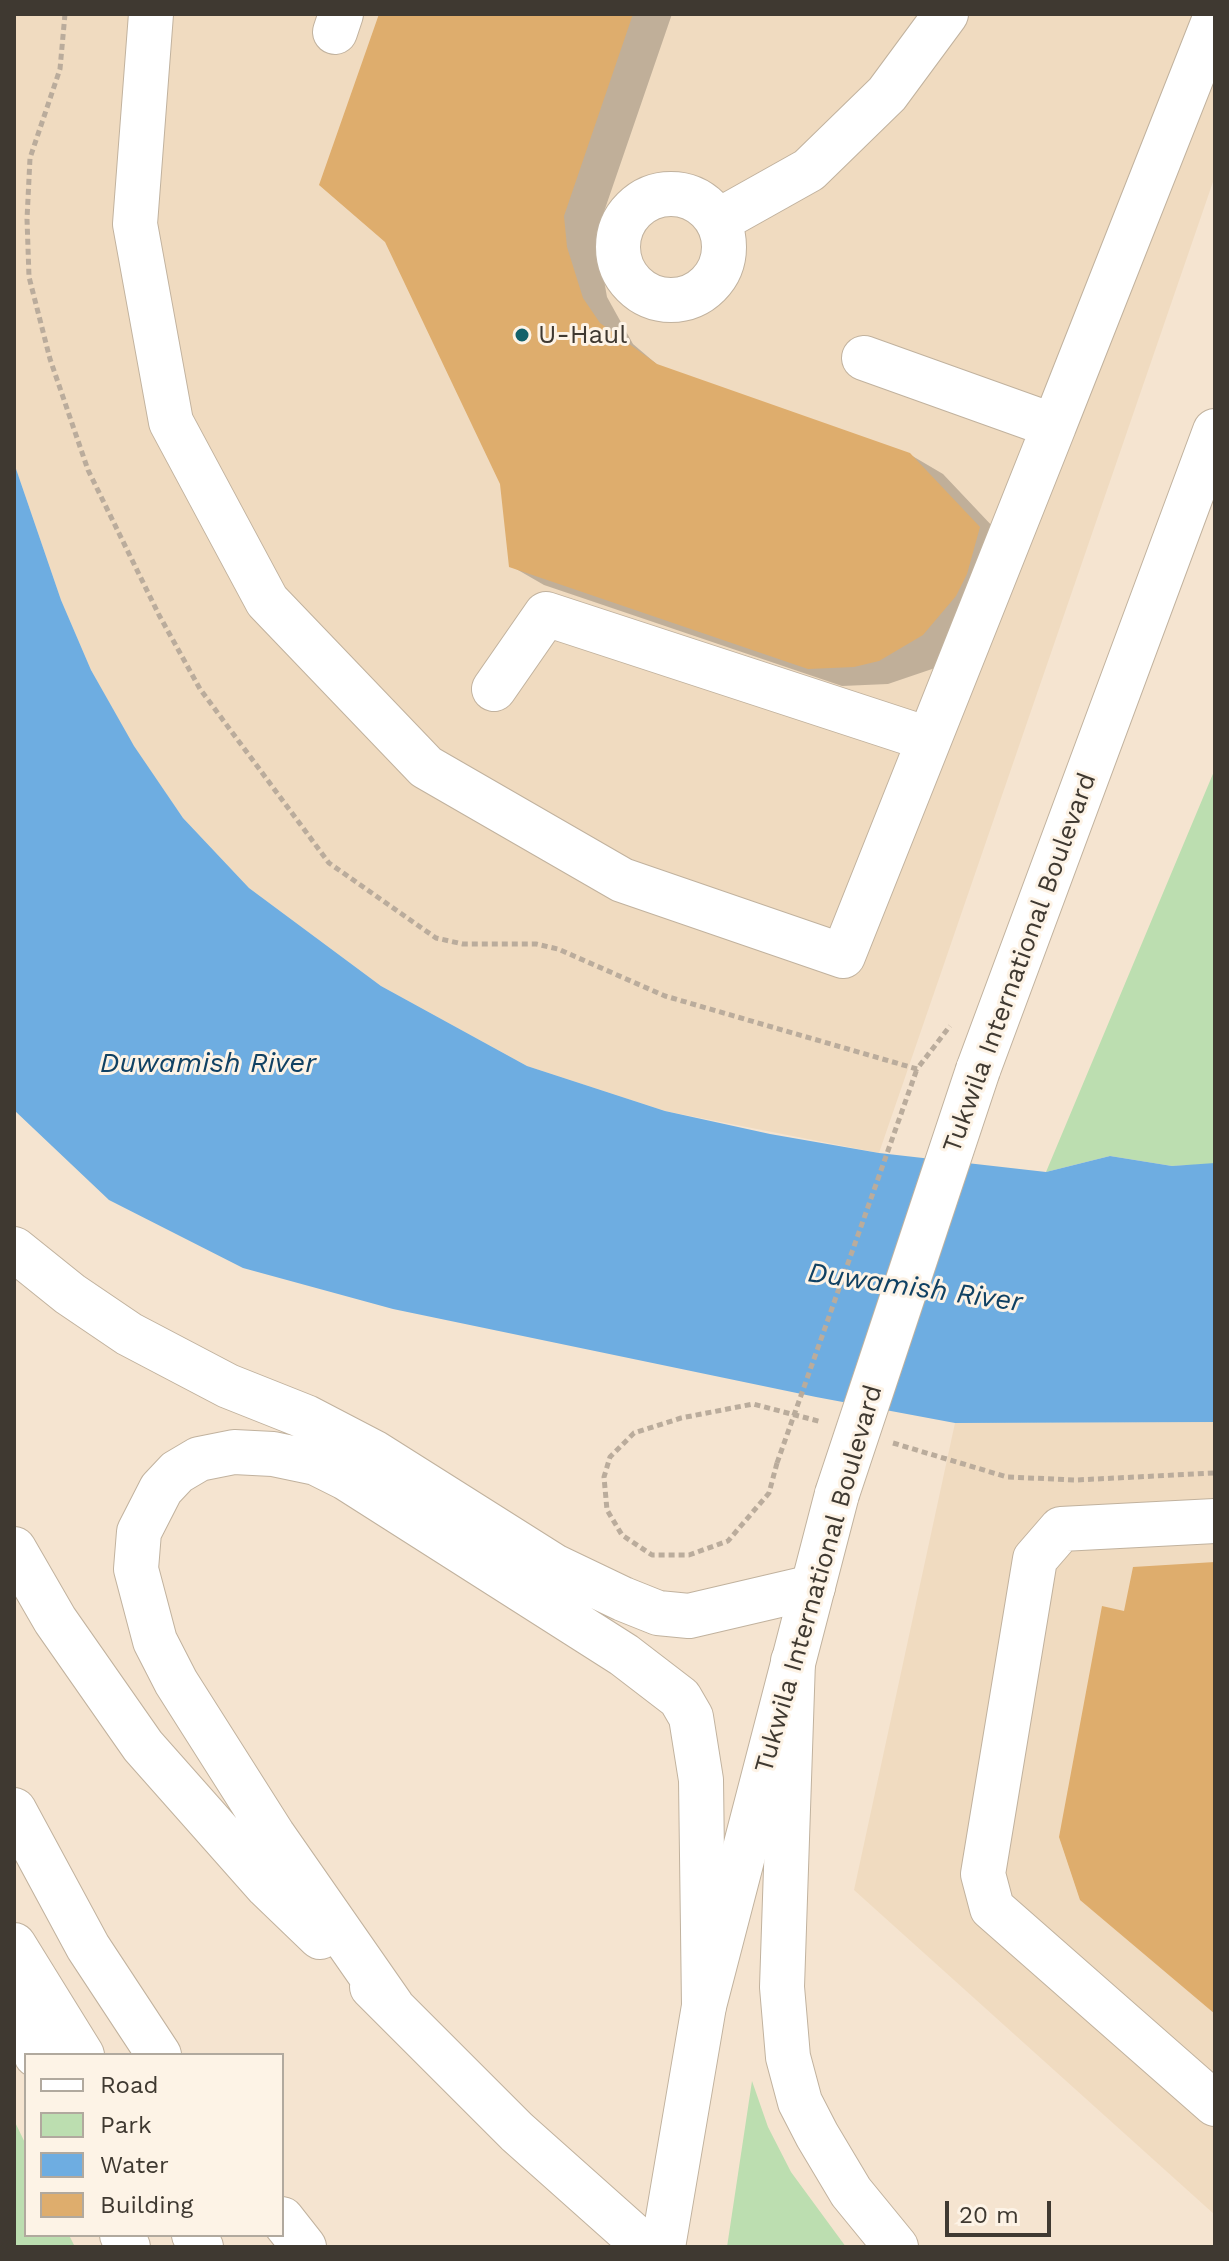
<!DOCTYPE html>
<style>
body{margin:0}
#map{position:relative;width:1229px;height:2261px;overflow:hidden;background:#f5e4d0;font-family:"Work Sans",sans-serif}
canvas{display:block}
.frame{position:absolute;inset:0;border:16px solid #3f3931;pointer-events:none}
.legend{position:absolute;left:24px;top:2053px;width:260px;height:184px;box-sizing:border-box;background:#fdf3e6;border:2px solid #b1a99e;margin:0;padding:10px 14px;list-style:none;font-size:24px;color:#3f3931}
.legend li{display:flex;align-items:center;gap:16px;height:40px}
.legend b{width:40px;border:2px solid #b1a99e}
.scale{position:absolute;left:945px;top:2201px;width:106px;height:36px;box-sizing:border-box;border:4px solid #3f3931;border-top:0;padding-left:10px;font-size:24px;line-height:28px;white-space:nowrap;color:#3f3931;-webkit-text-stroke:6px #fdf3e6;paint-order:stroke}
</style>
<div id="map">
<canvas width="1229" height="2261"></canvas>
<div class="frame"></div>
<ul class="legend">
<li><b style="height:10px;background:#fff"></b>Road</li>
<li><b style="height:22px;background:#bcdeb0"></b>Park</li>
<li><b style="height:22px;background:#6eade1"></b>Water</li>
<li><b style="height:22px;background:#dead6d"></b>Building</li>
</ul>
<div class="scale">20 m</div>
</div>
<script>
const c = document.querySelector('canvas').getContext('2d');
c.lineJoin = 'round';
function paint(path, color) {
  c.fillStyle = color;
  c.fill(path, 'evenodd');
}
function toPath(rows) {
  const path = new Path2D();
  for (const r of rows) {
    if (r.length === 3) {
      path.moveTo(r[0] + r[2], r[1]);
      path.arc(r[0], r[1], r[2], 0, 2 * Math.PI);
      continue;
    }
    path.moveTo(r[0], r[1]);
    for (let i = 2; i < r.length; i += 2) path.lineTo(r[i], r[i + 1]);
  }
  return path;
}
function stroke(path, color, width, dash) {
  c.strokeStyle = color;
  c.lineWidth = width;
  c.lineCap = dash ? 'butt' : 'round';
  c.setLineDash(dash || []);
  c.stroke(path);
}
function label(font, color, halo, rows, align = 'center') {
  c.font = font + ' "Work Sans",sans-serif';
  c.lineWidth = 6;
  c.setLineDash([]);
  c.textBaseline = 'middle';
  c.strokeStyle = halo;
  c.fillStyle = color;
  for (const [text, x, y, turn = 0] of rows) {
    c.save();
    c.translate(x, y);
    c.rotate((+turn || 0) * Math.PI / 180);
    c.textAlign = isNaN(turn) ? turn : align;
    if (halo) c.strokeText(text, 0, 0);
    c.fillText(text, 0, 0);
    c.restore();
  }
}
paint(toPath([
 [14,14,1215,14,1215,176,879,1153,665,1111,527,1066,381,986,249,888,183,818,133,746,91,670,61,600,14,463],
 [1215,1422,1215,2215,854,1890,955,1423]
]), '#f0dbc0');
paint(toPath([
 [1215,769,1215,1164,1172,1166,1110,1156,1046,1172],
 [752,2081,768,2127,791,2172,846,2247,727,2247],
 [14,2120,26,2145,26,2235,69,2235,75,2247,14,2247]
]), '#bcdeb0');
paint(toPath([
 [14,463,61,600,91,670,134,746,183,818,249,888,381,986,527,1066,665,1111,770,1134,879,1153,1046,1172,1110,1156,1172,1166,1215,1163,1215,1422,955,1423,816,1397,393,1309,243,1268,109,1200,14,1110]
]), '#6eade1');
paint(toPath([
 [381,14,672,14,596,235,607,297,633,344,660,367,909,454,943,474,1012,547,935,668,888,684,842,686,544,585,511,566,501,483]
]), '#0003');
paint(toPath([
 [379,14,633,14,564,216,567,247,583,298,600,323,657,364,910,453,980,527,967,574,956,596,923,635,879,661,854,667,808,669,509,567,500,484,385,242,319,185],
 [1215,1562,1215,2014,1080,1900,1059,1837,1102,1606,1124,1611,1133,1567]
]), '#dead6d');
const minor = toPath([
 [151,14,135,224,171,422,267,601,426,767,622,880,843,956,1054,426,864,358],
 [335,32,341,14],
 [671,247,53],
 [718,221,809,170,887,94,946,14],
 [1054,426,1215,18],
 [494,689,546,614,928,739],
 [1215,1521,1061,1529,1035,1559,983,1874,992,1908,1215,2104]
]);
const major = toPath([
 [978,1070,1215,431],
 [663,2247,704,2006,837,1494]
]);
const highway = toPath([
 [14,1249,70,1294,129,1334,228,1386,306,1417,375,1453,554,1566,623,1599,658,1613,689,1616,813,1587],
 [14,1549,55,1620,143,1746,267,1886,320,1937],
 [793,1661,782,1987,788,2057,800,2102,817,2135,851,2192,896,2247],
 [14,1810,88,1947,159,2055],
 [14,1945,82,2055],
 [372,1987,517,2132,646,2247],
 [14,1988,36,2055],
 [392,2006,273,1835,176,1682,155,1641,136,1569,139,1532,161,1489,177,1472,199,1459,234,1452,273,1454,316,1463,346,1478,624,1655,680,1698,691,1717,701,1780,704,2006],
 [282,2219,304,2247],
 [122,2235,128,2247],
 [194,2235,201,2247]
]);
stroke(minor, '#c1b29e', 46);
stroke(major, '#c1b29e', 46);
stroke(highway, '#c1b29e', 46);
stroke(toPath([
 [65,14,60,69,30,158,27,219,29,277,50,359,88,470,159,615,200,689,329,863,436,938,463,944,536,944,558,949,665,996,917,1069,950,1026],
 [893,1443,1007,1477,1076,1480,1215,1473],
 [777,1463,769,1493,728,1541,689,1555,652,1555,622,1535,607,1510,604,1477,610,1457,634,1433,681,1418,753,1404,822,1422]
]), '#baac9c', 5, [6, 4]);
stroke(minor, '#fff', 44);
stroke(major, '#fff', 44);
stroke(highway, '#fff', 44);
const majorBridge = toPath([
 [837,1494,978,1070]
]);
stroke(majorBridge, '#c1b29e', 46, []);
stroke(toPath([
 [777,1463,917,1069]
]), '#baac9c', 5, [6, 4]);
stroke(majorBridge, '#fff', 44);
for (const [x, y, r, color] of [
 [522,335,8,"#13616a"]
]) {
  const dot = new Path2D();
  dot.arc(x, y, r, 0, 2 * Math.PI);
  c.fillStyle = color;
  c.fill(dot);
  stroke(dot, '#fdf3e6', 3);
}
label('26px', '#3f3931', '#fdf3e6', [
 ["U-Haul",538,335]
], 'left');
label('26px', '#3f3931', '#fdf3e6', [
 ["Tukwila International Boulevard",1020,963,-70],
 ["Tukwila International Boulevard",819,1579,-74]
]);
label('italic 28px', '#104163', '#fdf3e6', [
 ["Duwamish River",208,1064],
 ["Duwamish River",915,1288,8]
]);
</script>
